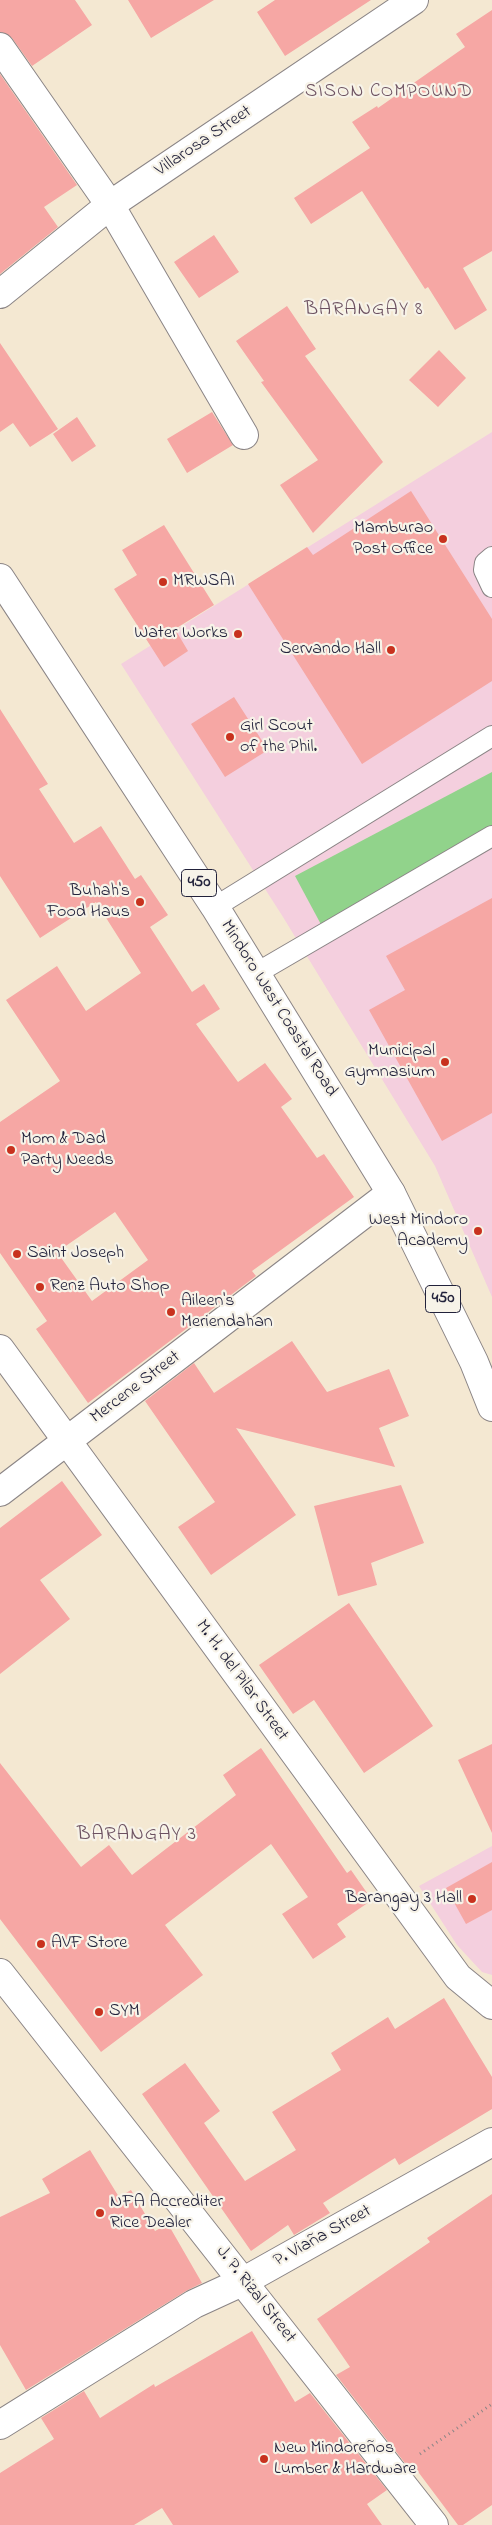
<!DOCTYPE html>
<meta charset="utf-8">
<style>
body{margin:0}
canvas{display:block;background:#f4e8d2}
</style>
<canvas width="492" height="2525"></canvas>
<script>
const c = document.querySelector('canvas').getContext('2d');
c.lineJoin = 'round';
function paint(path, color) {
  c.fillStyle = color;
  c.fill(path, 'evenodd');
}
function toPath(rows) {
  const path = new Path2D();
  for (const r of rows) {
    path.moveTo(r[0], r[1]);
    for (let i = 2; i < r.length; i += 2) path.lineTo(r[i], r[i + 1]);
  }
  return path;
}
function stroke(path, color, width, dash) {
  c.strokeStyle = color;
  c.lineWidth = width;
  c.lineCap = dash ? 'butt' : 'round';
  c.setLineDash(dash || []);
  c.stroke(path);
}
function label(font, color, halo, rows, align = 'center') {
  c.font = font + ' "Indie Flower",sans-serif';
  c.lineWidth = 4.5;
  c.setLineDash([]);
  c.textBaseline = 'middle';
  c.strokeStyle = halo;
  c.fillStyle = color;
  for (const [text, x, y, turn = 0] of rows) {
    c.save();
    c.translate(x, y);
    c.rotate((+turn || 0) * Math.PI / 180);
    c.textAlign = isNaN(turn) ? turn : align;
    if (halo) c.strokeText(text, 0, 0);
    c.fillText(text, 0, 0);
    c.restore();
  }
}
paint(toPath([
 [492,432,492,1297,435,1166,283,917,121,664],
 [492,1846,492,1975,482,1972,457,1945,419,1886]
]), '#f4cfde');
paint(toPath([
 [492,772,492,839,324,930,295,876]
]), '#91d38b');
paint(toPath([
 [0,0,75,0,92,25,32,66,12,38,0,32],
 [128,0,214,0,151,38],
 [275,0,371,0,285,56,257,12],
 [492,10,492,251,463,268,487,310,455,330,428,287,425,289,362,191,311,224,294,198,370,148,352,122,377,106,378,108,465,47,456,34],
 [0,74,77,185,44,207,58,227,0,274],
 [214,235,239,272,199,298,174,262],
 [287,306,316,349,305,356,383,462,313,533,280,485,318,460,261,382,264,381,236,341],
 [0,343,58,429,30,447,13,423,0,432],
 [439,350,466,378,438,407,409,380],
 [212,412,233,445,187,473,167,439],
 [77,417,96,446,72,462,53,434],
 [411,491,492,619,492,681,362,764,248,584,307,547,313,555],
 [164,525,214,605,175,629,188,651,164,667,114,589,137,575,122,550],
 [234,697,268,750,225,777,191,724],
 [0,709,48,784,39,789,74,843,101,826,135,879,141,875,168,915,150,927,192,992,204,984,220,1009,196,1024,238,1082,265,1063,292,1099,281,1107,317,1158,324,1154,354,1197,252,1271,256,1276,88,1403,36,1329,47,1321,0,1253,0,1122,60,1081,6,1000,57,966,86,1011,141,973,96,902,40,938,0,876],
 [115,1212,148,1260,92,1301,57,1252],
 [492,898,492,1113,442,1141,369,1010,405,990,386,956],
 [292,1341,327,1392,389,1369,409,1416,379,1428,395,1467,236,1428,296,1515,211,1575,178,1527,215,1502,145,1401,194,1363,214,1393],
 [62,1481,102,1535,40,1580,70,1619,0,1674,0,1528],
 [401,1485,424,1543,371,1563,377,1585,338,1596,314,1506],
 [349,1603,433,1726,364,1773,314,1700,293,1714,259,1665],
 [492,1744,492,1833,458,1760],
 [261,1748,347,1873,351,1870,372,1900,337,1924,346,1937,313,1959,282,1914,308,1897,271,1844,165,1925,203,1975,101,2052,0,1919,0,1763,81,1867,109,1845,132,1875,236,1795,223,1775],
 [492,1862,492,1910,466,1924,446,1888],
 [444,1998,492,2077,492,2109,399,2165,395,2158,323,2203,330,2213,294,2235,288,2225,251,2251,142,2094,185,2063,220,2111,204,2123,245,2181,296,2150,272,2112,341,2070,331,2053,388,2017,395,2029],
 [90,2150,119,2197,131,2190,155,2231,168,2224,202,2283,186,2291,26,2390,0,2345,0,2217,50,2193,42,2179],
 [492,2194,492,2505,463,2525,458,2525,416,2469,412,2472,336,2375,350,2367,317,2319,430,2242,427,2238],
 [252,2331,295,2402,310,2393,387,2490,367,2504,382,2525,173,2525,162,2508,134,2525,0,2525,0,2473,54,2439,41,2418,84,2391,100,2418,154,2384,155,2387]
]), '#f6a7a4');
const lane = toPath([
 [492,557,485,563,484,570,492,587],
 [215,907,492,736],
 [255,974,492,836]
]);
const street = toPath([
 [0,47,110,205,244,435],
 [0,294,110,205,414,0],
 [0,1349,458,1977,492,2005],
 [0,1492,391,1193],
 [0,2425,194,2304,244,2281,492,2142]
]);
const secondary = toPath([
 [0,1973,434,2525]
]);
const primary = toPath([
 [0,578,215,907,391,1193,474,1362,492,1407]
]);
stroke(lane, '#8b8586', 22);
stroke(street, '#8b8586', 30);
stroke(secondary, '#8b8586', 30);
stroke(primary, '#8b8586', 30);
stroke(toPath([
 [420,2454,492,2404]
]), '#8b8586', 3, [1, 4]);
stroke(lane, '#fff', 20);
stroke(street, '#fff', 28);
stroke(secondary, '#fff', 28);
stroke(primary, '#fff', 28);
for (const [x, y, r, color] of [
 [443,539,5,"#c8321e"],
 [163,582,5,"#c8321e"],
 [238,634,5,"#c8321e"],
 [391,650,5,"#c8321e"],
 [230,737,5,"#c8321e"],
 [140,902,5,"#c8321e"],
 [445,1062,5,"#c8321e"],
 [11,1150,5,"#c8321e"],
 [478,1231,5,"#c8321e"],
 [17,1254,5,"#c8321e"],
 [40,1287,5,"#c8321e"],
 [171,1312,5,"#c8321e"],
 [472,1899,5,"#c8321e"],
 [41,1944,5,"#c8321e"],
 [99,2012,5,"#c8321e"],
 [100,2213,5,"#c8321e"],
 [264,2459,5,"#c8321e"]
]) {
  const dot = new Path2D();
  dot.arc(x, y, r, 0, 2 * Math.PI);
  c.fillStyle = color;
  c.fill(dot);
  stroke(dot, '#f7f3e8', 2);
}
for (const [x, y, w] of [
 [199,883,35],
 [443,1299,35]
]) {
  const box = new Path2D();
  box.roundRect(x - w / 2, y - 13.5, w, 27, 4);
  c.fillStyle = '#f7f3e8';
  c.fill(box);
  stroke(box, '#22223b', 1);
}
label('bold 16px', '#22223b', null, [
 ["450",199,883],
 ["450",443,1299]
]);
label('18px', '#22223b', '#f7f3e8', [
 ["Villarosa Street",204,142,-34],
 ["Mindoro West Coastal Road",278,1009,58],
 ["Mercene Street",136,1388,-37],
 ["M. H. del Pilar Street",241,1681,54],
 ["P. Viaña Street",323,2237,-29],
 ["J. P. Rizal Street",255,2295,52]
]);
label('18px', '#22223b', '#f7f3e8', [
 ["Mamburao",433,529,"right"],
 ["Post Office",433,550,"right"],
 ["MRWSAI",173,582],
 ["Water Works",228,634,"right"],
 ["Servando Hall",381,650,"right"],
 ["Girl Scout",240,727],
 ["of the Phil.",240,748],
 ["Buhah's",130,892,"right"],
 ["Food Haus",130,913,"right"],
 ["Municipal",435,1052,"right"],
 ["Gymnasium",435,1073,"right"],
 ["Mom & Dad",21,1140],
 ["Party Needs",21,1161],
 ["West Mindoro",468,1221,"right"],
 ["Academy",468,1242,"right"],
 ["Saint Joseph",27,1254],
 ["Renz Auto Shop",50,1287],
 ["Aileen's",181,1302],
 ["Meriendahan",181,1323],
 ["Barangay 3 Hall",462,1899,"right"],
 ["AVF Store",51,1944],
 ["SYM",109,2012],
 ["NFA Accrediter",110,2203],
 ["Rice Dealer",110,2224],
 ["New Mindoreños",274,2449],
 ["Lumber & Hardware",274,2470]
], 'left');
c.letterSpacing = '1px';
label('19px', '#6c5160', '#f7f3e8', [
 ["SISON COMPOUND",389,93]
]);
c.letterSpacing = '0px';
c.letterSpacing = '1px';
label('20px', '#6c5160', '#f7f3e8', [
 ["BARANGAY 8",364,311],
 ["BARANGAY 3",137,1836]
]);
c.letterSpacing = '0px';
</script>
